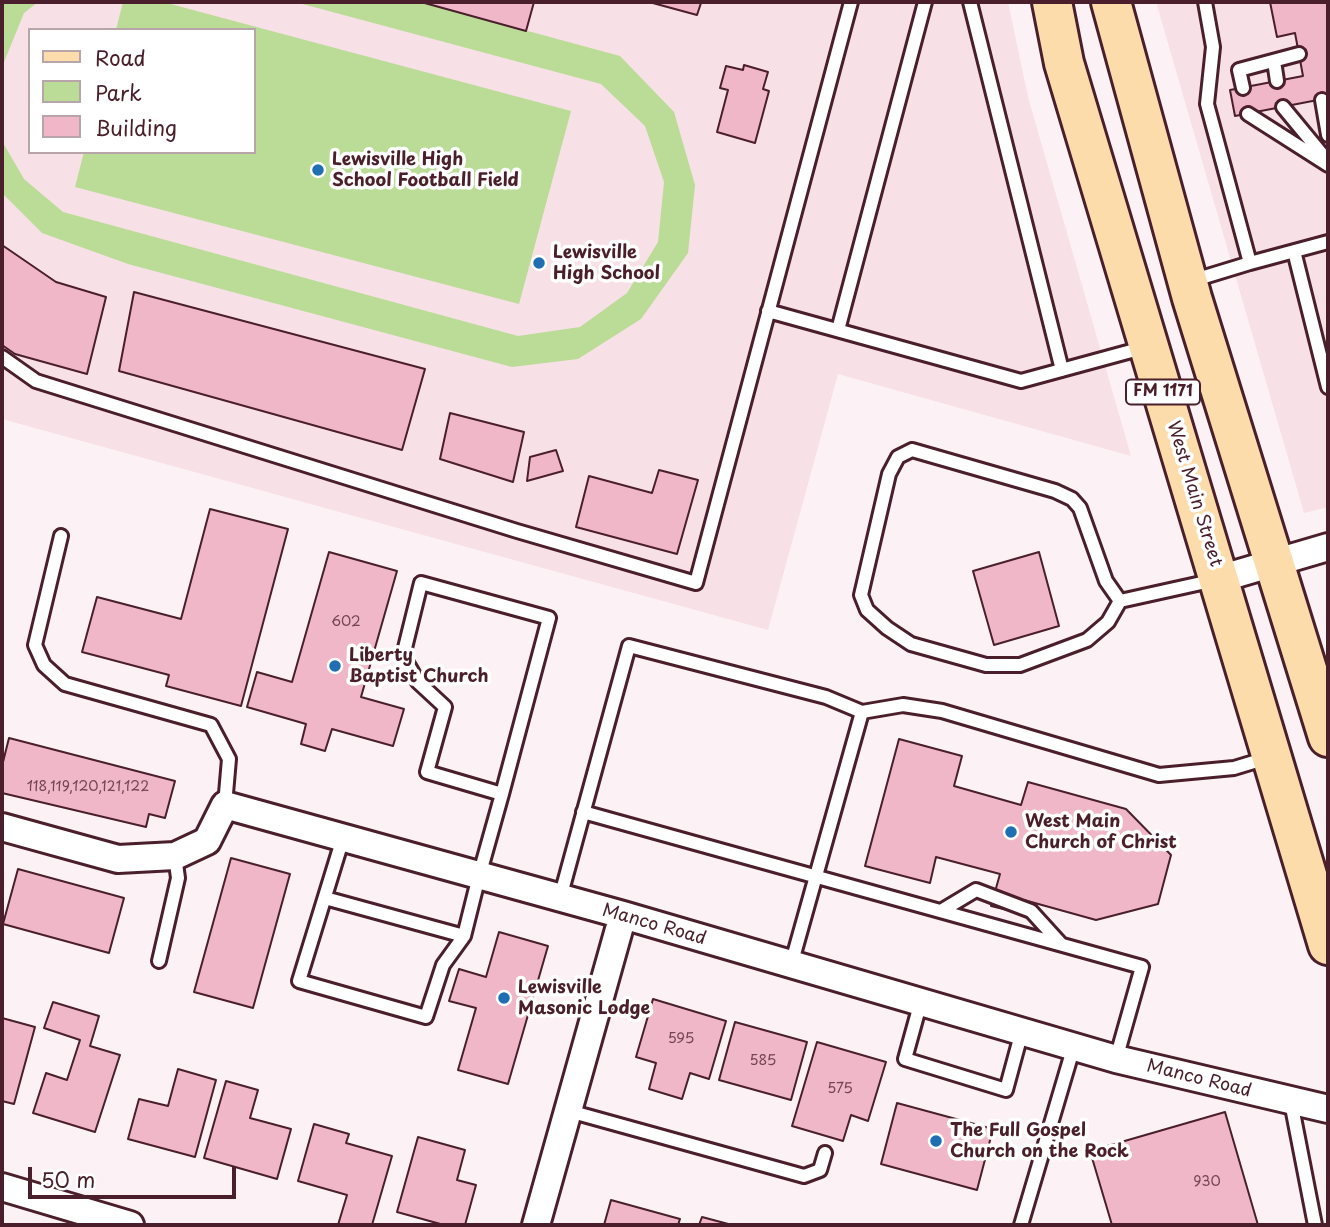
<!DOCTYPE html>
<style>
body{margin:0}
#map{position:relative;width:1330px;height:1227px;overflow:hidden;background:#fcf1f4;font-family:"Playpen Sans",sans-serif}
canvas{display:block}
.frame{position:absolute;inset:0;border:4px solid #4a1f2b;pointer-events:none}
.legend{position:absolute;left:28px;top:28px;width:228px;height:126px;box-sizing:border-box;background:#fff;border:2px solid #b7a5aa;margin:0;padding:9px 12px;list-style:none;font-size:21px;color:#4a1f2b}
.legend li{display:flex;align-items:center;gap:14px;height:35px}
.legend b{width:35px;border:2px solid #b7a5aa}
.scale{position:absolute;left:28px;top:1167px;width:208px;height:32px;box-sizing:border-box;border:4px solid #4a1f2b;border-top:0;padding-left:9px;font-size:21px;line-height:24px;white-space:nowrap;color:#4a1f2b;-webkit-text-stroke:5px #fff;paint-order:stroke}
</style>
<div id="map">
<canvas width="1330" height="1227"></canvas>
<div class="frame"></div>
<ul class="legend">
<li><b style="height:9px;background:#fddcac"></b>Road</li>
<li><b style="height:19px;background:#badc96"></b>Park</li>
<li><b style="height:19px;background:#f0b7c9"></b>Building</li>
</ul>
<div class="scale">50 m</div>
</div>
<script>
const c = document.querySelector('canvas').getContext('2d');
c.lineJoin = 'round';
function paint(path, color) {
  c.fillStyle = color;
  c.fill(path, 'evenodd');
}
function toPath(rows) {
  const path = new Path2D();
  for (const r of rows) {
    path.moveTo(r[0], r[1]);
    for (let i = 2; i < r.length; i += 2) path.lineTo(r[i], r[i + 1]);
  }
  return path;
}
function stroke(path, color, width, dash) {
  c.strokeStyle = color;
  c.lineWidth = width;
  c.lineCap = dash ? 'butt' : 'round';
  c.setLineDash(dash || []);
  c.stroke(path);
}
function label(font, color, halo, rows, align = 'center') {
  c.font = font + ' "Playpen Sans",sans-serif';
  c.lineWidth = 7;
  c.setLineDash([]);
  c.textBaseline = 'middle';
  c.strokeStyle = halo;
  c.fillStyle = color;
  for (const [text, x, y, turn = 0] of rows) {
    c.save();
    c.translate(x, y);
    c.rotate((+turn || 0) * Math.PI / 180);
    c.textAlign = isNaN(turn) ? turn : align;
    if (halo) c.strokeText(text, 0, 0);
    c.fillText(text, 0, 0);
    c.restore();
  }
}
paint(toPath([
 [2,2,1008,2,1028,97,1131,456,838,374,768,630,2,419],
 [30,30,254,30,254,152,30,152],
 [1156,2,1328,2,1328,507,1304,513]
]), '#f8e0e7');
paint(toPath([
 [2,2,38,2,24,13,2,67],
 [123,2,163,2,571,111,519,304,75,187,84,152,254,152,254,30,116,30],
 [295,2,421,2,620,56,674,112,695,185,688,253,641,319,578,359,512,367,128,264,42,233,2,193,2,141,24,179,63,212,518,336,580,327,627,293,658,242,664,182,645,126,601,84]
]), '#badc96');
const building = toPath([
 [421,2,534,2,526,31,421,2],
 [649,2,706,2,701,3,697,15,649,2],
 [1261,2,1328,2,1328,98,1235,116,1230,90,1303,76,1295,33,1277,37,1270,2,1261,2],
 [744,65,768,72,763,89,769,91,755,143,717,132,728,90,720,88,726,66,743,70,744,65],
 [2,245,56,282,106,297,87,374,15,354,2,345,2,245],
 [134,292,425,369,402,450,119,371,134,292],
 [450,413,524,432,513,482,440,459,450,413],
 [556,450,563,471,527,481,530,457,556,450],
 [659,470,698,480,677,554,576,527,589,476,652,493,659,470],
 [210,509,288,529,241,706,166,686,169,675,82,652,97,597,181,619,210,509],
 [329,552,397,571,361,697,404,709,393,746,332,729,325,751,301,744,306,724,247,707,257,672,292,682,329,552],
 [1039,552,1059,626,994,645,973,571,1039,552],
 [9,738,175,781,165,818,149,814,146,827,2,793,2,766,9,738],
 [899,739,962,756,954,786,1021,805,1028,782,1126,809,1171,855,1158,904,1096,920,1024,900,1020,913,991,906,1000,874,936,857,930,883,865,866,899,739],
 [231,858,290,874,253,1008,194,992,231,858],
 [18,869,124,898,109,953,3,924,18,869],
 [499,932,548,946,508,1084,458,1070,476,1008,449,1001,459,969,486,977,499,932],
 [653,999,726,1021,709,1079,690,1073,682,1099,649,1089,656,1063,636,1057,653,999],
 [53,1002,99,1016,90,1046,120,1055,95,1132,33,1113,46,1073,67,1080,80,1040,44,1028,53,1002],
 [2,1018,35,1027,14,1104,2,1101,2,1018],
 [735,1022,807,1042,791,1100,719,1080,735,1022],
 [817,1042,886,1062,868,1121,851,1115,843,1141,792,1126,817,1042],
 [178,1069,216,1080,195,1157,128,1139,139,1099,168,1106,178,1069],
 [226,1081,258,1090,250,1118,291,1129,277,1179,204,1158,226,1081],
 [897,1103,993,1129,977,1190,881,1164,897,1103],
 [1225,1112,1258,1225,1112,1225,1090,1151,1225,1112],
 [314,1124,349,1134,346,1143,392,1156,372,1225,338,1225,347,1195,298,1181,314,1124],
 [418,1137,465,1150,457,1180,476,1185,465,1225,444,1225,397,1212,418,1137],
 [611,1200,680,1219,678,1225,604,1225,611,1200],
 [702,1217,732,1225,699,1225,702,1217]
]);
paint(building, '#f0b7c9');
stroke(building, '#4a1f2b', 2);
const service = toPath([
 [970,2,1062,370],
 [1205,2,1213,47,1207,104,1250,263,1328,242],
 [1274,61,1277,81],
 [1243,88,1239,70,1299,54],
 [1322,100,1328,135],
 [1283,107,1326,159],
 [1248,114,1328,165],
 [1294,251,1328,387],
 [1191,281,1250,263],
 [768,311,1021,381,1146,347],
 [838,330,925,2],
 [2,357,36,381,517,531,696,583,851,2],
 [912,450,1055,491,1072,499,1080,508,1106,581,1120,601,1108,622,1087,640,1020,665,986,665,911,644,887,628,867,610,861,595,889,474,898,457,912,450],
 [61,536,35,645,44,665,65,684,211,725,229,759,225,805],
 [1120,601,1215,580],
 [583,812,1142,967,1116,1059],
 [343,838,299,981,426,1017,443,965,464,936,479,876,502,794,549,618,421,583,403,656,418,682,445,707,427,772,502,794],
 [325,898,464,936],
 [560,898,629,646,826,697,862,712],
 [941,911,976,890,1031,911,1061,944],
 [159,961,178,878,175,856],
 [791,965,862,712,903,705,942,711,1159,775,1234,768,1267,758],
 [921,1001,905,1059,1006,1090,1022,1031],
 [1291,1102,1315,1225],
 [569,1111,804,1176,820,1170,825,1153],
 [1021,1225,1074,1046]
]);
const minor = toPath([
 [1219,579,1328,547],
 [2,827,118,859,175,856,207,841,225,805,623,915,1116,1059,1328,1109],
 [2,1187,130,1225],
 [536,1225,623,915]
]);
const primary = toPath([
 [1052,2,1064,63,1328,945],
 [1111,2,1192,298,1328,737]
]);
stroke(service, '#4a1f2b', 18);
stroke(minor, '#4a1f2b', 32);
stroke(primary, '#4a1f2b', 44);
stroke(service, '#fff', 12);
stroke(minor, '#fff', 26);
stroke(primary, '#fddcac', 38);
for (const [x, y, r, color] of [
 [318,170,7,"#1f6fb2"],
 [539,263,7,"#1f6fb2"],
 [335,666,7,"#1f6fb2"],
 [1011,832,7,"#1f6fb2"],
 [504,998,7,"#1f6fb2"],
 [936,1141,7,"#1f6fb2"]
]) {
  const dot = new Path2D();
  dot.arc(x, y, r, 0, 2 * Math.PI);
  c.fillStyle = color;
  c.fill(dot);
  stroke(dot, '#fff', 2.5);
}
label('14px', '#744552', null, [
 ["602",346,622],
 ["118,119,120,121,122",88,787],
 ["595",681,1039],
 ["585",763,1061],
 ["575",840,1089],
 ["930",1207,1182]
]);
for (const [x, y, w] of [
 [1163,392,74]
]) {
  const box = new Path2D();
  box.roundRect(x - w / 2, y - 12.5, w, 25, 5);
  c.fillStyle = '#fff';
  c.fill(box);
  stroke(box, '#4a1f2b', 2);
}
label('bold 16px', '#4a1f2b', null, [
 ["FM 1171",1163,392]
]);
label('bold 18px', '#4a1f2b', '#fff', [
 ["Lewisville High",332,160],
 ["School Football Field",332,181],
 ["Lewisville",553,253],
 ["High School",553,274],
 ["Liberty",349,656],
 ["Baptist Church",349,677],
 ["West Main",1025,822],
 ["Church of Christ",1025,843],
 ["Lewisville",518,988],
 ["Masonic Lodge",518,1009],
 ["The Full Gospel",950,1131],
 ["Church on the Rock",950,1152]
], 'left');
label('18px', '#4a1f2b', '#fff', [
 ["West Main Street",1194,494,73],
 ["Manco Road",654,925,16],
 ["Manco Road",1199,1079,14]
]);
</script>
